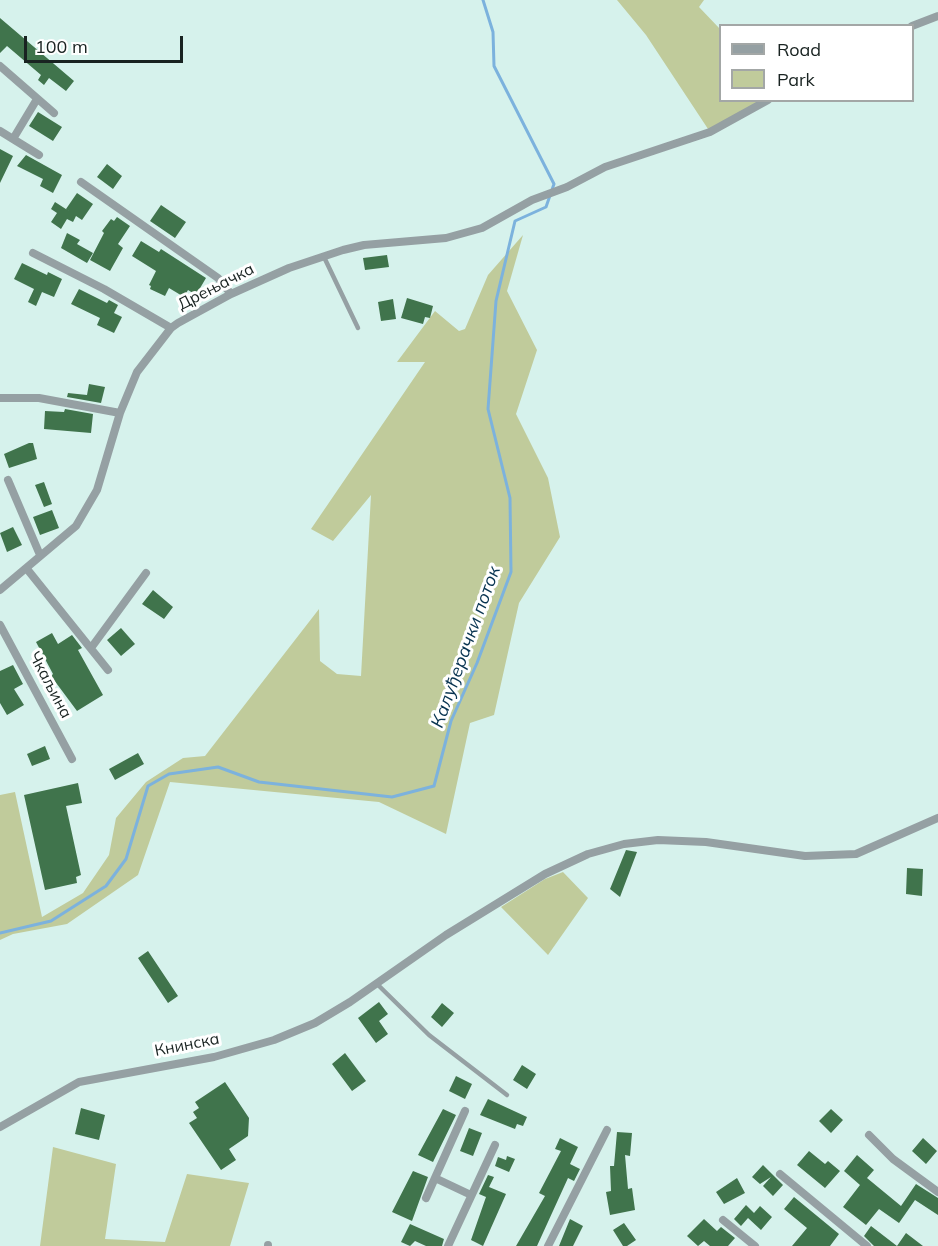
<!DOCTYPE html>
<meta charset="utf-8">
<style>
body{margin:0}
#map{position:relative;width:938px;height:1246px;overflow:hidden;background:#d6f2ec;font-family:Mulish,sans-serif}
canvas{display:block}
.legend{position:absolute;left:719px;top:24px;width:195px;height:78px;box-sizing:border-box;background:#fff;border:2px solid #a3a7a6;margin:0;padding:8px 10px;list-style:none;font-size:18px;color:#192321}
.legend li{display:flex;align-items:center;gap:12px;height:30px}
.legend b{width:30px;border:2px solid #a3a7a6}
.scale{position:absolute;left:24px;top:36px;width:159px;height:27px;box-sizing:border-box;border:3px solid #192321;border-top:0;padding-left:8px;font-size:18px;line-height:21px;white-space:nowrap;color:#192321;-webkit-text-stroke:4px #fff;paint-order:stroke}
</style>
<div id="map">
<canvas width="938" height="1246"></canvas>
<ul class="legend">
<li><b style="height:8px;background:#95a0a3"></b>Road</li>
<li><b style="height:16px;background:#c0cb9b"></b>Park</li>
</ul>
<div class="scale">100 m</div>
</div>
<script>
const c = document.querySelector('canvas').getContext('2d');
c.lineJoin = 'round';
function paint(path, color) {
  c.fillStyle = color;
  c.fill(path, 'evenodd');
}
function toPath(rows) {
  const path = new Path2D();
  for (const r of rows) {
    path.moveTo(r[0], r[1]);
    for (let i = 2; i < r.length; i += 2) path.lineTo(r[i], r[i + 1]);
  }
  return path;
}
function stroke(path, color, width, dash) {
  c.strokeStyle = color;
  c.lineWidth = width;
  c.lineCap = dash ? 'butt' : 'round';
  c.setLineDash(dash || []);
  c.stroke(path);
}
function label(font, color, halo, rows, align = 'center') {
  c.font = font + ' Mulish,sans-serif';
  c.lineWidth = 6;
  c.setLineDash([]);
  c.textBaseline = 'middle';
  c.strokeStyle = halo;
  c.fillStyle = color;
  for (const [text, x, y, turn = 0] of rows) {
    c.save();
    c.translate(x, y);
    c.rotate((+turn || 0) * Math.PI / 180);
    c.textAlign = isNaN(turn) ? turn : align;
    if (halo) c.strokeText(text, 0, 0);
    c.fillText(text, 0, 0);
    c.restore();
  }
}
paint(toPath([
 [617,0,704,0,699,7,720,29,720,100,768,101,710,132,646,35],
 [523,235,507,291,537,350,516,414,548,478,560,537,519,603,494,715,470,723,446,834,379,802,170,782,138,875,67,924,13,934,0,940,0,795,15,792,42,917,83,893,109,855,116,818,146,782,183,758,205,756,319,609,320,661,337,674,361,676,371,495,333,541,311,529,425,362,397,362,435,311,459,331,465,329,488,275],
 [563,872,588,898,548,955,501,907,545,879],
 [53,1147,116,1164,105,1239,165,1242,187,1174,249,1183,230,1246,40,1246]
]), '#c0cb9b');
stroke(toPath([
 [0,933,51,921,106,886,126,859,148,786,169,774,218,767,259,782,392,797,434,786,451,721,477,663,511,572,510,498,488,409,496,301,515,221,546,207,554,184,494,66,493,32,483,0]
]), '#7cb2dd', 3);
paint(toPath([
 [0,18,74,81,66,91,49,78,44,85,38,80,41,75,7,46,0,53],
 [38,112,62,127,53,141,29,126],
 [0,149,13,156,0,183],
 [26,155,62,175,53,193,40,186,43,179,17,166],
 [107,164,122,176,113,189,97,177],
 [77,193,93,204,82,220,76,216,73,222,67,219,61,229,51,222,57,213,51,209,55,202,69,211,66,209],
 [161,205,186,222,175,238,150,221],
 [117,217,130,226,118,244,123,248,110,271,90,260,104,233,102,231,111,219,114,221],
 [67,233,80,240,77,244,93,253,87,263,61,248],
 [141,241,159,252,161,249,206,278,196,295,188,290,184,297,169,288,165,296,150,289,151,286,149,285,156,271,132,256],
 [387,255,389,267,365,270,363,258],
 [22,263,47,275,48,272,62,279,54,297,42,292,36,306,28,302,34,289,14,279],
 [79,289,107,303,109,300,118,305,114,313,122,317,114,333,97,325,100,318,71,304],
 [407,298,433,306,430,318,425,317,423,324,401,318],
 [393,299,396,319,381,321,378,302],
 [89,384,105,387,101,403,67,397,68,393,87,395],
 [65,409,93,414,91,433,44,429,45,411,64,412],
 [29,443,33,443,37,459,9,468,4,454],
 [44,482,52,504,44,507,35,485],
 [52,510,59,528,40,535,33,517],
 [13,527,22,545,7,552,0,533],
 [153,590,173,607,164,619,142,604],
 [121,628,135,644,121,656,107,640],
 [52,633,58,644,72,635,82,648,78,650,103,695,77,711,51,676,53,674,36,642],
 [13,665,23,684,14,689,24,705,7,715,0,703,0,671],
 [45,746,50,759,32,766,27,754],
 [138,753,144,764,115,780,109,769],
 [78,783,82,803,66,806,81,875,76,877,77,883,45,890,24,795],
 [626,850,637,852,620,897,610,889],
 [907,868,923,869,922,896,906,894],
 [148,951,178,996,168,1003,138,958],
 [379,1002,388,1014,379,1021,388,1034,376,1043,358,1018],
 [442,1003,454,1013,442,1027,431,1017],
 [345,1053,366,1081,352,1091,332,1064],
 [522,1065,536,1074,527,1089,513,1080],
 [456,1076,472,1084,465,1099,449,1091],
 [225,1082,249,1118,248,1136,229,1149,236,1160,221,1170,189,1123,197,1118,193,1112,199,1108,195,1102],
 [488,1099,527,1117,523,1126,517,1124,515,1129,480,1115],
 [81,1108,105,1115,99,1140,75,1134],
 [443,1109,456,1115,433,1162,418,1155],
 [831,1109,843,1120,831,1133,819,1121],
 [469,1128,482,1133,473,1156,460,1151],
 [617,1132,632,1133,630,1156,625,1155,628,1189,632,1188,635,1210,610,1215,606,1192,611,1191,610,1166,614,1166],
 [560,1138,578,1147,570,1164,580,1169,574,1181,568,1178,537,1246,516,1246,545,1196,539,1193,561,1151,555,1149],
 [923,1138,937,1151,926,1164,912,1151],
 [809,1151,825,1164,828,1161,840,1171,825,1188,797,1165],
 [857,1155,874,1170,867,1178,901,1206,916,1184,938,1198,938,1215,915,1200,899,1223,879,1209,866,1225,843,1207,860,1185,844,1171],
 [507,1156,515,1159,509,1172,495,1166,498,1157,506,1160],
 [763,1165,783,1185,773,1196,763,1186,771,1177,760,1184,752,1177],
 [413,1171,428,1177,412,1221,392,1212],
 [488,1175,494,1177,489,1187,506,1194,483,1246,471,1240,486,1197,479,1194],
 [737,1178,745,1193,724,1204,716,1192],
 [794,1197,839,1234,830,1246,792,1246,807,1228,784,1209],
 [746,1205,754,1213,760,1206,772,1217,761,1230,748,1218,741,1226,734,1219],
 [570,1219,583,1226,573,1246,559,1246],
 [704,1219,717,1231,721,1227,735,1238,728,1246,710,1246,704,1241,698,1246,687,1236],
 [624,1223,636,1240,627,1246,623,1246,613,1230],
 [410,1224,444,1239,442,1246,426,1246,415,1241,410,1246,401,1242],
 [871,1226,897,1246,906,1233,923,1246,874,1246,864,1236]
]), '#40744c');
stroke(toPath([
 [324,257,358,328],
 [376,983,429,1035,507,1095]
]), '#95a0a3', 4.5);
stroke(toPath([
 [912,26,938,16],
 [0,66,54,113],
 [37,99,13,139,39,155],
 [0,131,13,139],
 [81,182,218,278,231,294],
 [33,253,104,289,171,328],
 [0,398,39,398,120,413],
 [8,480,40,555],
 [27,569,108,670],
 [0,590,76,526,97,490,120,413,137,372,171,328,178,323,231,294,289,268,343,250,364,245,446,238,482,228,532,200,567,187,605,167,710,132,768,100],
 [0,625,72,759],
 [91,648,146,573],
 [0,1127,79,1082,214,1057,274,1040,315,1023,350,1002,446,935,545,874,588,854,624,844,658,840,706,842,805,856,856,854,938,818],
 [869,1135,893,1159,938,1192],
 [780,1174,867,1246],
 [435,1178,471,1195],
 [426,1198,465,1111],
 [723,1220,755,1246],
 [268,1246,268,1245],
 [448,1246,495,1145],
 [548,1246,607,1130]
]), '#95a0a3', 8);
label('16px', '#192321', '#fff', [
 ["Дрењачка",216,287,-27],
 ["Чкаљина",50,685,62],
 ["Книнска",187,1045,-11]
]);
label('italic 18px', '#073350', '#fff', [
 ["Калуђерачки поток",466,647,-70]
]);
</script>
